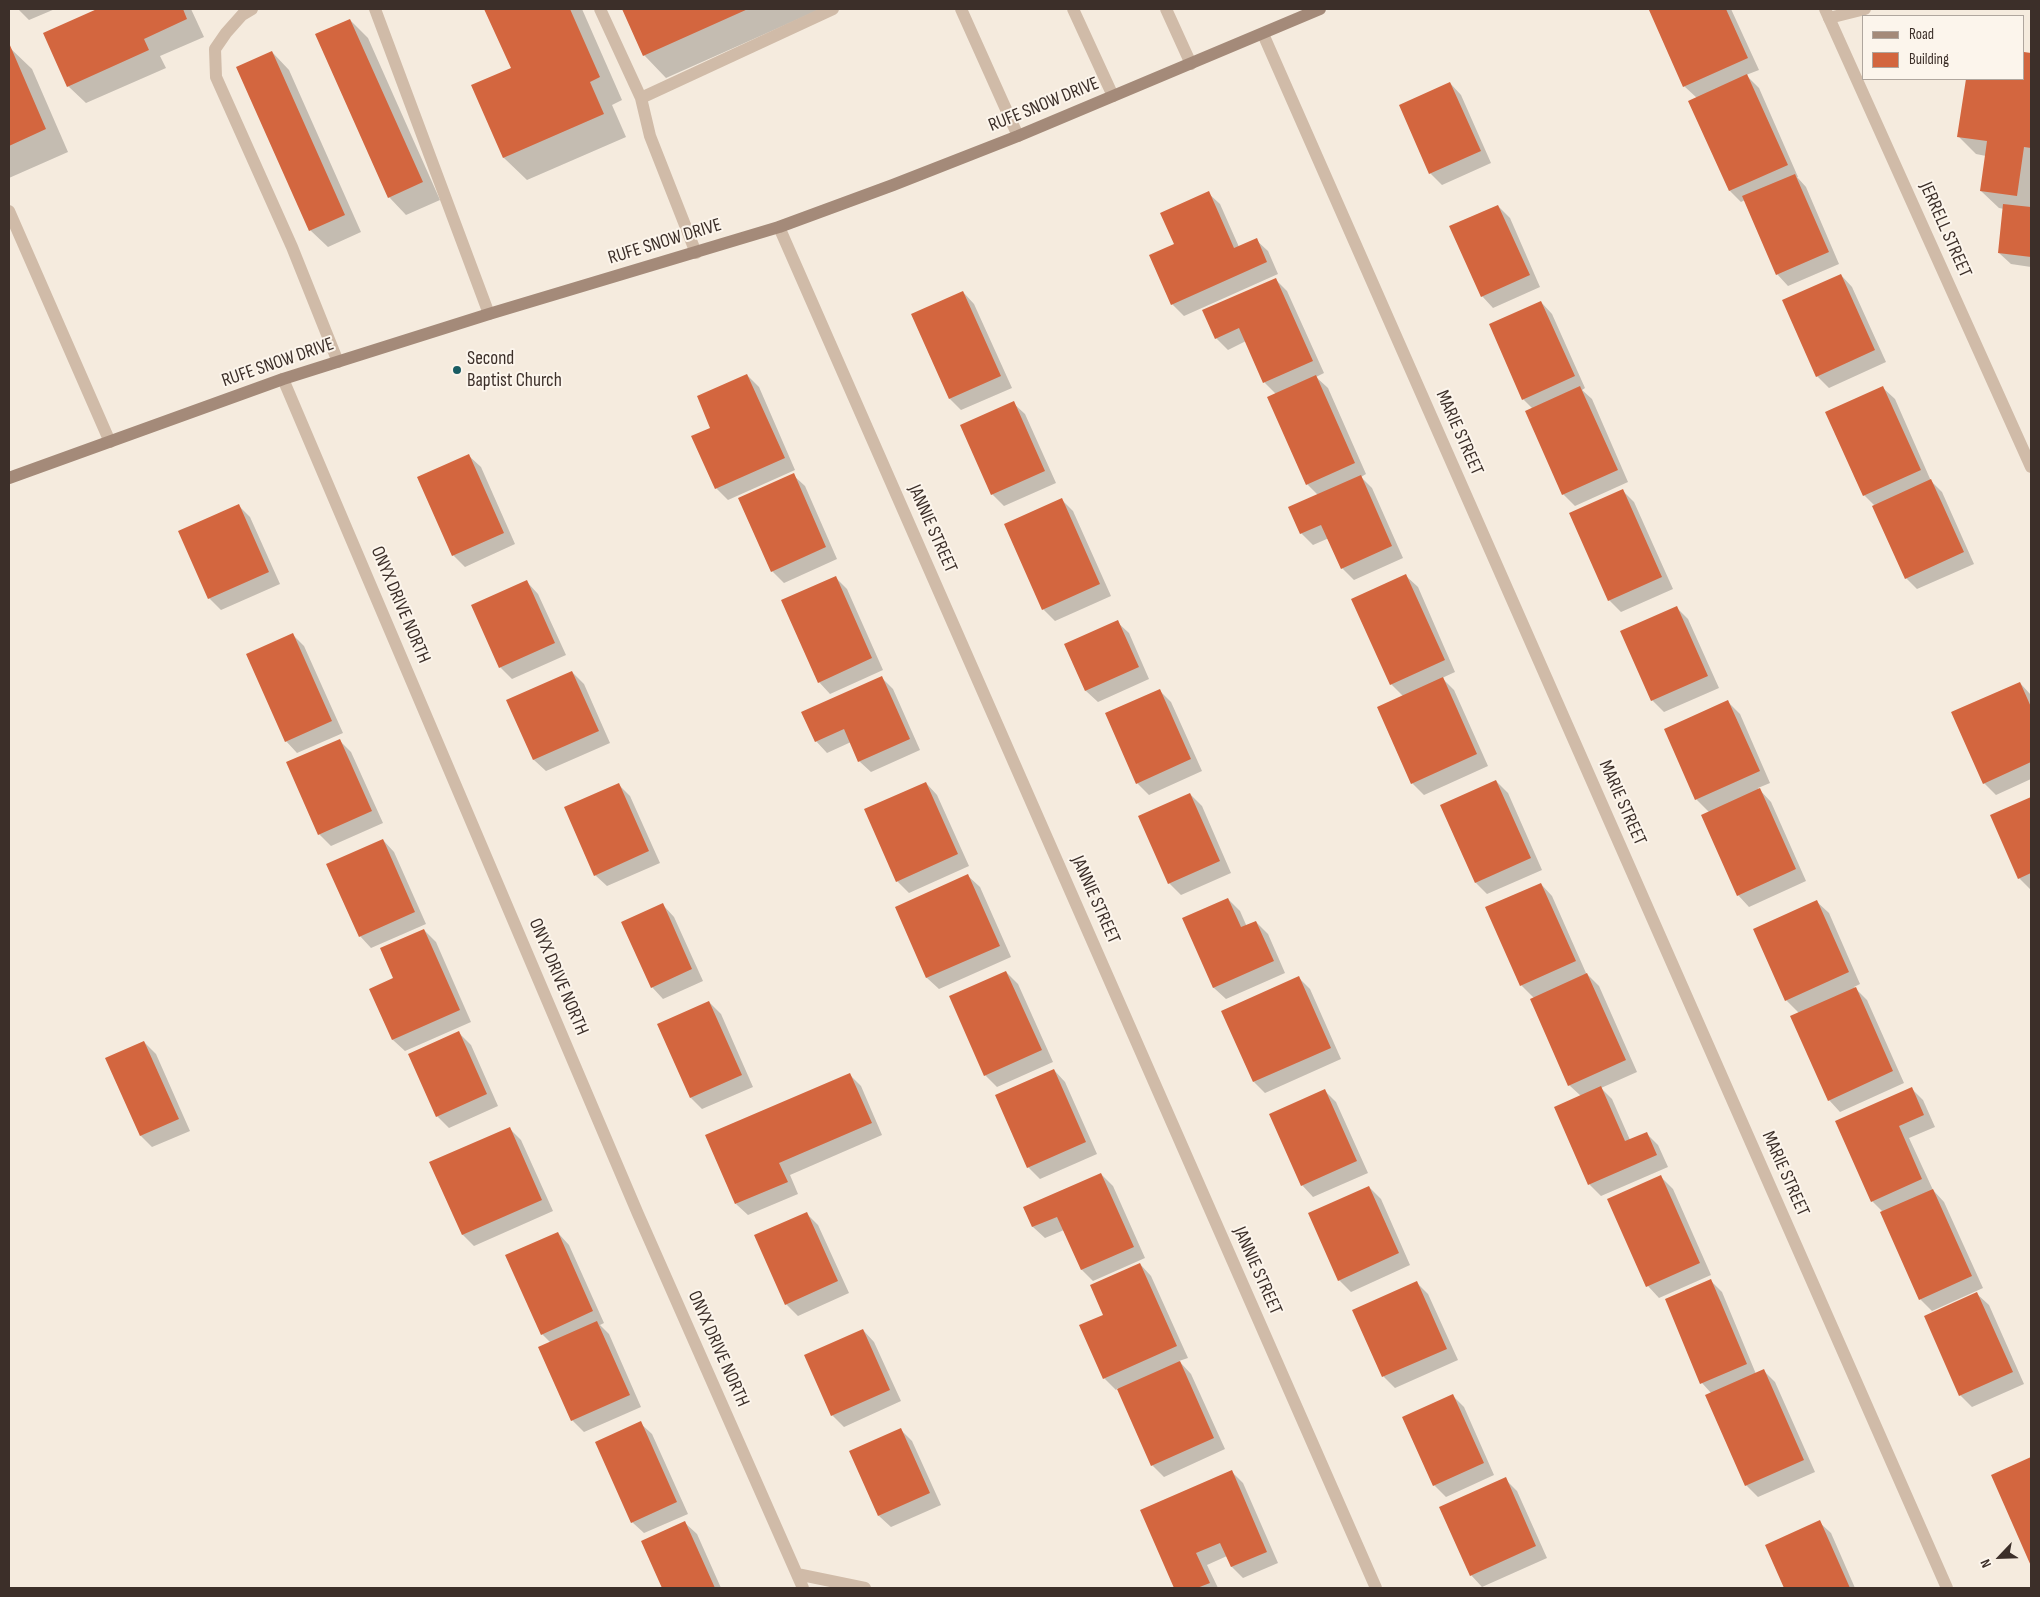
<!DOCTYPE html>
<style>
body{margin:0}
#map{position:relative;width:2040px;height:1597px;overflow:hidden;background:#f5ebde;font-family:"Sofia Sans Condensed",sans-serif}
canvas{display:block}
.frame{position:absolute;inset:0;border:10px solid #3c2f29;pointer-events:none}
.legend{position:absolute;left:1862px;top:15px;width:162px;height:65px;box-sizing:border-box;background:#fcf5ec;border:1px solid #afa69e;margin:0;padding:6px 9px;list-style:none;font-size:15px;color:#3c2f29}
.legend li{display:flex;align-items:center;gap:10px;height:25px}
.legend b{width:25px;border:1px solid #afa69e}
.north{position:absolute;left:1975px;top:1532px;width:50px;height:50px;-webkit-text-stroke:4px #fcf5ec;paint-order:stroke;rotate:246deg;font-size:14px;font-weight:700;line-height:20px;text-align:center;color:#3c2f29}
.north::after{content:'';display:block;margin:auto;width:18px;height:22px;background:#3c2f29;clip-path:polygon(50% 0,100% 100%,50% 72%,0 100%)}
</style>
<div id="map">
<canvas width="2040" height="1597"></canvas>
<div class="frame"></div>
<ul class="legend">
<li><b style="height:6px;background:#a48a79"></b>Road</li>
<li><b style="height:14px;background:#d3663f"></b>Building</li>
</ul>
<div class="north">N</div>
</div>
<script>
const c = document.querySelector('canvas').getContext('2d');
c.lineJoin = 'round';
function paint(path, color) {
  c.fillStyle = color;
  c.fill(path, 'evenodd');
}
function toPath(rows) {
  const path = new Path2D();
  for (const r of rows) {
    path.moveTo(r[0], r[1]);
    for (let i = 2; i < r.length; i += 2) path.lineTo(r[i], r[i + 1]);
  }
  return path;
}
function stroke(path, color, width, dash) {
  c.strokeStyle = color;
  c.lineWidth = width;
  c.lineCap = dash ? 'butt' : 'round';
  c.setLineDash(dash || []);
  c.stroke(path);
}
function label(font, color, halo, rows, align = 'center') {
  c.font = font + ' "Sofia Sans Condensed",sans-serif';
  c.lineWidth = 4;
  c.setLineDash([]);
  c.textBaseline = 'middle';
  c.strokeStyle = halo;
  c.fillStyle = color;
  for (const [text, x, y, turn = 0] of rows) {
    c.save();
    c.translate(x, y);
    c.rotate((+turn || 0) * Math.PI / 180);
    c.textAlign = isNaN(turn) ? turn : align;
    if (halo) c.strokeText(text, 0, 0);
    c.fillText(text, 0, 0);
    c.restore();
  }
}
paint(toPath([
 [18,9,55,9,29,20],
 [101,9,191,9,204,37,160,56,166,68,86,103,68,86,45,33],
 [486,9,582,9,622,100,612,105,626,137,527,180,504,158,512,69],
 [623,9,821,9,666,78,644,55],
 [1654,9,1731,9,1759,70,1746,75,1759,88,1798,177,1797,177,1806,187,1839,264,1788,286,1777,274,1745,200,1741,202,1730,191,1697,98,1684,86,1651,10],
 [350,20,368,38,440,200,406,215,389,197],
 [9,47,32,69,68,152,9,178],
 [272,52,289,70,361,232,328,247,310,230],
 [2024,53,2031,54,2031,267,2011,264,1999,253,2004,209,1999,208,1981,191,1986,156,1976,154,1959,137,1967,79,2024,79],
 [1450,83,1461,95,1491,163,1442,185,1430,173],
 [1208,193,1220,204,1239,247,1256,240,1268,251,1278,274,1184,316,1172,304,1176,245],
 [1498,206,1510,218,1540,287,1493,308,1482,296],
 [1841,275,1852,287,1886,362,1829,388,1817,376],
 [1275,279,1287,291,1324,373,1316,377,1328,388,1366,474,1361,477,1372,488,1403,558,1354,580,1342,568,1329,538,1313,545,1301,533,1318,495,1307,484,1276,394,1265,383,1246,341,1228,350,1216,338],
 [963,292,974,304,1012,388,961,410,950,399],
 [1541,302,1552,314,1585,388,1582,390,1592,399,1628,482,1575,506,1563,494,1533,409,1523,399],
 [747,375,759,387,795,470,728,500,716,488,712,428],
 [1883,388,1895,399,1931,481,1942,492,1974,564,1917,589,1906,578,1875,506,1864,495],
 [1013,403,1025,414,1056,483,1004,506,992,494],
 [469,456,481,467,515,544,465,567,453,555],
 [793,475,805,486,837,559,784,583,772,571],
 [1622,490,1634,502,1673,589,1621,612,1609,600],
 [1061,499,1073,511,1111,596,1055,621,1043,609],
 [238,505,250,517,280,584,221,610,209,598,180,531],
 [1406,576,1418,587,1455,672,1442,678,1454,690,1488,766,1424,795,1412,783,1403,696,1391,684],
 [835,577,847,589,883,670,830,694,819,682],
 [527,582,538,594,566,655,512,679,500,667],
 [1676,607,1688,619,1719,688,1664,712,1652,700],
 [1117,622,1129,633,1149,679,1098,702,1086,691,1066,645],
 [292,634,304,646,343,733,297,753,286,741],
 [572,672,584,684,610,743,546,771,534,760,508,701],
 [882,678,893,689,920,750,871,772,859,761,851,742,827,753,816,741],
 [2020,683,2031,695,2031,779,1996,795,1984,783],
 [1159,690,1171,702,1202,771,1149,795,1137,783],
 [1728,702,1740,714,1770,783,1758,788,1771,802,1806,881,1749,907,1738,895,1709,812,1696,799],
 [339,740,351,752,383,823,331,846,319,834],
 [1496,781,1508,793,1542,870,1487,894,1476,883],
 [926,783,937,795,969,866,909,893,897,881],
 [618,784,630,796,660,863,607,886,595,875],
 [1190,794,1202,806,1231,873,1181,895,1169,883],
 [2031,798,2031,890,2019,878,1992,816],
 [383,840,394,852,426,924,371,948,360,936],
 [968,876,980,887,1011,957,939,989,927,978,896,908],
 [1541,884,1552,896,1586,973,1599,986,1637,1072,1601,1088,1612,1099,1630,1140,1646,1133,1658,1145,1668,1167,1601,1196,1590,1185,1555,1108,1581,1096,1569,1085,1534,998,1521,985],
 [1228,899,1240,911,1247,927,1256,922,1268,934,1285,973,1226,999,1214,988,1183,919],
 [1817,902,1829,913,1860,984,1854,987,1867,1000,1904,1083,1840,1112,1829,1100,1799,1013,1786,1000],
 [663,905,674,917,703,981,663,999,652,987],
 [424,930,436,942,471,1022,405,1051,393,1040,371,990,395,979],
 [1006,972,1018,984,1053,1062,997,1087,985,1075],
 [1299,978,1310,989,1341,1059,1265,1093,1254,1082],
 [709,1002,721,1014,753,1087,702,1109,691,1098],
 [459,1033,471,1045,498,1106,449,1128,437,1116],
 [144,1042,156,1054,190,1131,152,1147,141,1136],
 [1054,1070,1065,1082,1097,1154,1040,1179,1028,1167],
 [850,1075,861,1086,882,1135,790,1175,798,1194,748,1215,736,1204],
 [1911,1088,1923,1100,1935,1127,1909,1138,1933,1190,1944,1202,1983,1288,1932,1311,1920,1299,1883,1212,1872,1201],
 [1325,1091,1336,1102,1368,1173,1313,1197,1302,1185],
 [509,1128,521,1140,553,1211,474,1246,463,1235,431,1163],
 [1101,1174,1113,1186,1145,1258,1093,1281,1082,1270,1064,1230,1045,1238,1033,1227,1025,1208],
 [1661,1177,1673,1189,1711,1275,1659,1298,1648,1286],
 [1369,1187,1381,1199,1410,1265,1351,1292,1339,1280],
 [806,1213,818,1225,849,1293,798,1316,786,1304],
 [558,1233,569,1245,604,1323,600,1325,609,1334,641,1407,584,1432,572,1420,540,1348,551,1343,542,1334],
 [1140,1264,1151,1276,1188,1358,1179,1361,1191,1374,1225,1449,1164,1477,1152,1465,1118,1388,1116,1390,1104,1378,1105,1315],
 [1711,1281,1722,1292,1756,1374,1764,1371,1775,1382,1815,1472,1758,1497,1746,1485,1712,1394,1702,1383],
 [1417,1283,1428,1294,1458,1360,1395,1388,1384,1377,1354,1310],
 [1977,1294,1989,1305,2024,1384,1972,1407,1960,1395],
 [863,1330,874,1342,901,1401,844,1427,832,1415],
 [1453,1396,1464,1407,1494,1475,1446,1497,1434,1485],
 [640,1423,652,1434,688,1514,644,1533,632,1522],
 [901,1430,912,1441,941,1505,891,1527,879,1516],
 [2031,1458,2031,1562,1993,1475],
 [1231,1471,1243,1483,1278,1563,1243,1578,1232,1567,1227,1556,1207,1565,1218,1588,1176,1588,1142,1511],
 [1505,1479,1517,1491,1547,1558,1482,1587,1471,1575],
 [1819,1522,1831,1533,1855,1588,1786,1588,1767,1545],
 [685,1523,697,1534,721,1588,663,1588,642,1542]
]), '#0003');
paint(toPath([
 [97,9,183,9,187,19,144,39,149,50,67,87,43,33],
 [484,9,570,9,600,77,590,82,604,114,503,158,471,85,511,68],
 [622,9,748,9,643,56],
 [1651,9,1726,9,1748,58,1683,87,1649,10],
 [350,19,423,182,388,198,315,34],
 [9,43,46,129,9,146],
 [272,51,345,215,309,231,236,67],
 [2024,52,2031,53,2031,148,2024,147,2017,196,1980,191,1987,141,1957,137,1966,79,2024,79],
 [1747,74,1788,165,1729,191,1688,101],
 [1450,82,1481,151,1429,174,1399,105],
 [1795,174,1829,252,1776,275,1742,196],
 [1209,191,1234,248,1257,238,1267,262,1171,305,1149,255,1174,244,1160,213],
 [2003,204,2031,207,2031,257,1998,253],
 [1498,205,1530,275,1481,297,1449,226],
 [1841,274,1875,350,1816,377,1782,300],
 [1276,278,1313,361,1263,383,1239,328,1215,339,1202,310],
 [963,291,1001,376,949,399,911,314],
 [1541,301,1575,376,1522,400,1489,324],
 [747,374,785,458,715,489,691,436,710,428,697,396],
 [1316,375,1355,463,1306,485,1267,397],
 [1580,386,1618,470,1562,495,1525,411],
 [1883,386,1921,470,1863,496,1825,412],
 [1014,401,1045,471,991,495,960,425],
 [469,454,504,533,452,556,417,477],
 [794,473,826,547,771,572,738,498],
 [1361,475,1392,546,1341,569,1321,525,1300,534,1288,507],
 [1931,479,1964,552,1905,579,1872,506],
 [1623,489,1662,577,1608,601,1569,513],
 [1062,498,1100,584,1042,610,1004,524],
 [239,504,269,572,208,599,178,531],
 [1406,574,1445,660,1390,685,1351,599],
 [836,576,872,658,818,683,781,600],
 [527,580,555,643,499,668,471,605],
 [1677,606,1708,676,1651,701,1620,631],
 [1118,620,1139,667,1085,691,1064,644],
 [293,633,332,721,285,742,246,654],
 [572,671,599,731,533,760,506,700],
 [882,676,910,739,858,762,844,729,815,742,801,712],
 [1443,677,1477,754,1411,784,1377,707],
 [2020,682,2031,707,2031,762,1983,784,1951,712],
 [1160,689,1191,759,1136,784,1105,713],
 [1728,700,1760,771,1695,800,1664,729],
 [340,739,372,811,318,835,286,762],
 [1496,780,1531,858,1475,883,1440,805],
 [926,782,958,854,896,882,864,809],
 [619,783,649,851,594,876,564,807],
 [1760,788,1796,869,1737,896,1701,815],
 [1190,793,1220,861,1168,884,1138,816],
 [2031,797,2031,873,2018,879,1990,815],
 [383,839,415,912,359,937,326,864],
 [968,874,1000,946,926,978,895,907],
 [1541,883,1576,961,1520,986,1485,907],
 [1228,898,1241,927,1256,921,1274,961,1213,988,1182,918],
 [1817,900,1849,972,1785,1001,1753,929],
 [663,903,692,969,651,988,621,922],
 [424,929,460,1010,392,1040,369,989,393,978,380,948],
 [1006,971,1042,1050,984,1076,949,996],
 [1587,973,1626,1060,1568,1086,1530,999],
 [1299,976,1331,1048,1253,1082,1221,1011],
 [1856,987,1893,1071,1828,1101,1790,1016],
 [709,1001,742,1075,690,1098,657,1024],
 [459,1031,487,1094,436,1117,408,1054],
 [144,1041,179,1119,140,1136,105,1058],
 [1054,1069,1086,1142,1027,1168,995,1095],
 [850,1073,872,1123,779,1163,788,1182,735,1204,705,1135],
 [1601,1086,1625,1141,1647,1132,1657,1155,1588,1185,1554,1107],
 [1912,1087,1924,1115,1899,1126,1922,1179,1871,1202,1835,1121],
 [1325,1089,1357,1161,1301,1186,1269,1114],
 [510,1127,542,1200,462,1235,429,1162],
 [1101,1173,1134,1247,1081,1270,1057,1217,1032,1227,1023,1207],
 [1661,1175,1700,1263,1646,1287,1607,1199],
 [1369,1186,1399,1253,1338,1281,1308,1213],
 [1933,1189,1972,1276,1919,1300,1880,1212],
 [807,1212,838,1281,785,1305,754,1235],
 [558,1232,593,1311,541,1335,505,1255],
 [1140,1263,1177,1346,1103,1379,1079,1325,1103,1315,1090,1285],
 [1711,1279,1747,1364,1700,1384,1665,1299],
 [1417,1281,1447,1349,1382,1377,1352,1310],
 [1977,1292,2013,1372,1959,1396,1924,1316],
 [597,1321,630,1395,571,1421,538,1347],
 [863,1329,890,1390,831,1416,804,1355],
 [1180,1361,1214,1438,1151,1466,1117,1389],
 [1764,1369,1804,1460,1745,1486,1705,1395],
 [1453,1394,1484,1463,1433,1486,1402,1417],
 [641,1421,677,1502,631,1523,595,1442],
 [901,1428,930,1493,878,1516,849,1451],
 [2031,1457,2031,1566,1991,1475],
 [1232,1470,1267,1552,1231,1567,1220,1543,1196,1553,1210,1583,1197,1588,1174,1588,1140,1510],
 [1506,1477,1536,1546,1470,1576,1439,1507],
 [1820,1520,1850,1588,1784,1588,1765,1545],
 [685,1521,715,1588,662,1588,641,1541]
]), '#d3663f');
stroke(toPath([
 [252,9,242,15,226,33,215,49,216,77,292,247,338,362],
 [375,9,489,314],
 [600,9,641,98,650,136,696,253],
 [961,9,1018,136],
 [1073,9,1113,96],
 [1166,9,1191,64],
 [1829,18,1865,9],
 [641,98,833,9],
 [9,211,110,442]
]), '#d0bba8', 12);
stroke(toPath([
 [1825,9,2031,467],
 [1263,34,1947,1588],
 [779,227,1376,1588],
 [283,379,638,1214,803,1588],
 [797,1574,865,1588]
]), '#d0bba8', 12);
stroke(toPath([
 [9,478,283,379,489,314,779,227,893,185,1018,136,1320,9]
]), '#a48a79', 12);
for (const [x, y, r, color] of [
 [457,370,5,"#195c63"]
]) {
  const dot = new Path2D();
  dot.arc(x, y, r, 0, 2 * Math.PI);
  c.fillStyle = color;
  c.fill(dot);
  stroke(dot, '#fcf5ec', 2);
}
label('19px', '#3c2f29', '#fcf5ec', [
 ["RUFE SNOW DRIVE",1044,105,-22],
 ["JERRELL STREET",1945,230,66],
 ["RUFE SNOW DRIVE",665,242,-17],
 ["RUFE SNOW DRIVE",278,363,-19],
 ["MARIE STREET",1459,433,66],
 ["JANNIE STREET",932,529,66],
 ["ONYX DRIVE NORTH",400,605,67],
 ["MARIE STREET",1622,803,66],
 ["JANNIE STREET",1095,900,66],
 ["ONYX DRIVE NORTH",558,977,67],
 ["MARIE STREET",1785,1174,66],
 ["JANNIE STREET",1257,1271,66],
 ["ONYX DRIVE NORTH",718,1349,66]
]);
label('19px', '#3c2f29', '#fcf5ec', [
 ["Second",467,359],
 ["Baptist Church",467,381]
], 'left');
</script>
